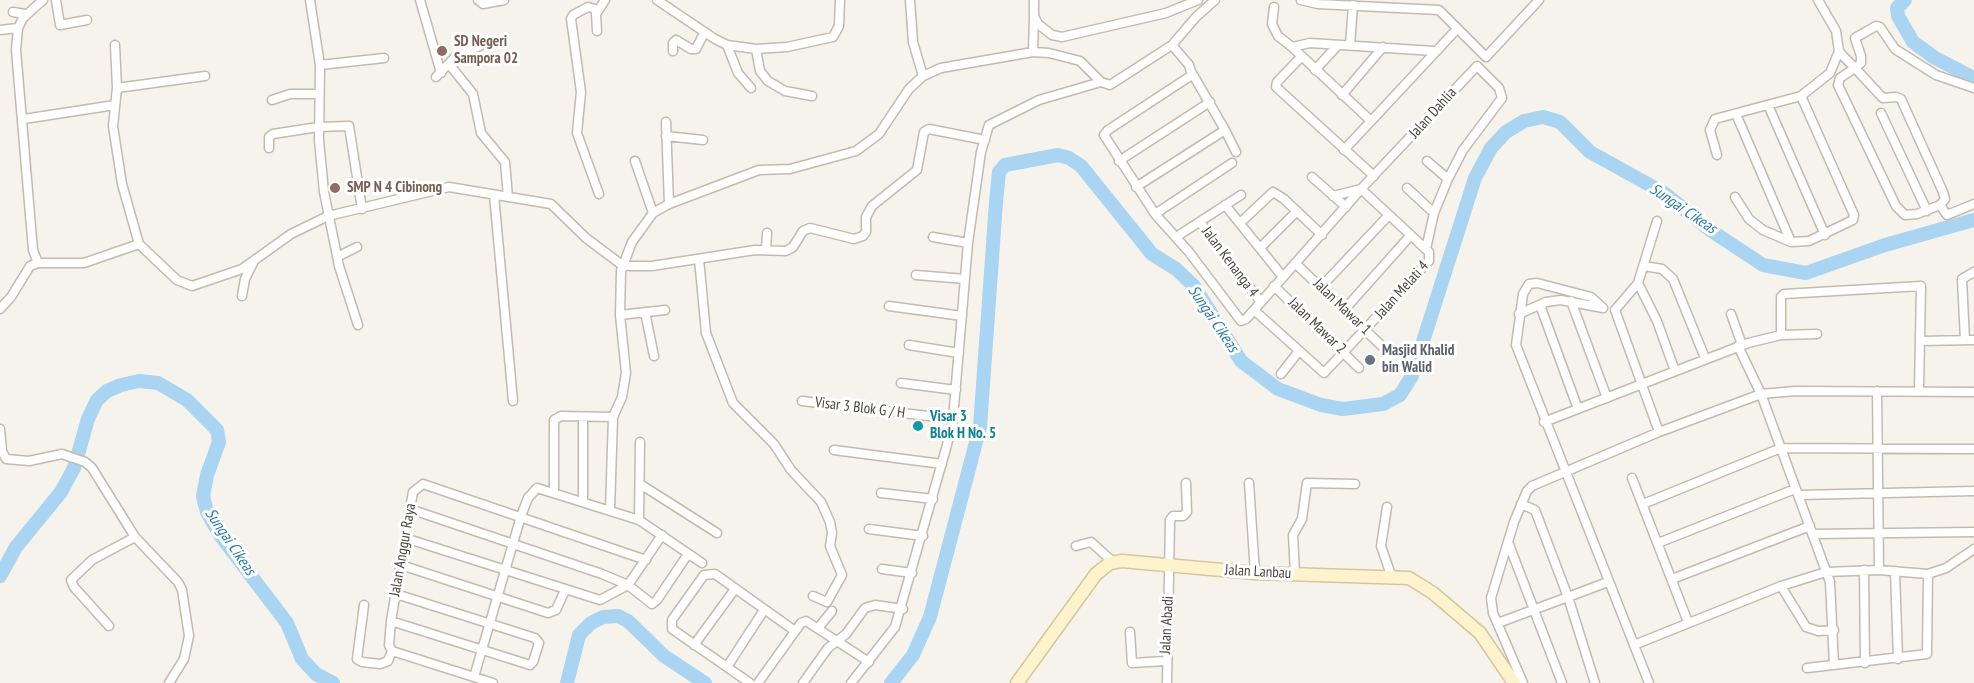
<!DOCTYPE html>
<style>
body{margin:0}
canvas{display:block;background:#f6f3ec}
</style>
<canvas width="1974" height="683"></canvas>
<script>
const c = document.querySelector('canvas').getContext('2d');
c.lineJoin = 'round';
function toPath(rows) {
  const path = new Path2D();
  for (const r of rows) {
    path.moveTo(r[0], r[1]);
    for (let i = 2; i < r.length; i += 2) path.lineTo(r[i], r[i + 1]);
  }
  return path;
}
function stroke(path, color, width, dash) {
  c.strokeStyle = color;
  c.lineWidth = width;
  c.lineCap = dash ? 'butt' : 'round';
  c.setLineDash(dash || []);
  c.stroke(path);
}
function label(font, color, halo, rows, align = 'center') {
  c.font = font + ' "PT Sans Narrow",sans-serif';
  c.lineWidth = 6;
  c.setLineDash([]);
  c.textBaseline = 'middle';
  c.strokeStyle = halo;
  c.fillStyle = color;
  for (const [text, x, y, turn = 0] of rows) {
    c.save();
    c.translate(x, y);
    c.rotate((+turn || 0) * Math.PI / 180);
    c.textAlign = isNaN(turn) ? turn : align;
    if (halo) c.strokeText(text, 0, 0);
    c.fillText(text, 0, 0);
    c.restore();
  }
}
stroke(toPath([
 [1905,0,1897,8,1898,16,1913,42,1935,58,1974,78],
 [0,576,16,547,61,492,74,468,88,419,97,400,107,391,121,385,139,381,158,383,187,400,217,430,219,442,207,475,203,496,207,512,220,535,287,623,302,659,316,674,333,683],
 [567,683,579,635,591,623,603,617,618,616,628,621,664,656,705,683],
 [891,683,913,655,930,617,980,427,996,202,999,172,1005,165,1058,155,1069,158,1081,166,1152,254,1176,269,1194,286,1241,361,1278,389,1321,405,1343,409,1383,404,1400,395,1412,376,1475,178,1491,148,1506,132,1524,121,1543,117,1560,122,1590,152,1664,193,1710,230,1763,265,1806,273,1885,245,1974,220]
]), '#a9d4f2', 14);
const street = toPath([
 [56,0,60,25,87,20],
 [310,0,320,65,319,140,324,192,339,266,358,325],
 [420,0,441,73],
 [478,0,483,4,504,0],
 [657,0,715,39,727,45,756,49,787,47,833,37,839,26,840,0],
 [910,0,913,42,923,76],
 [1034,0,1034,16,1038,24,1052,35,1062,37,1166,13,1198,0],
 [1301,0,1318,4,1439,10,1486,57,1539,0],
 [1274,7,1272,24,1278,36,1292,47],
 [598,10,588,7,573,15,571,19,581,92,577,133,599,194],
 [13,12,25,14],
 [0,30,18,28],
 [597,31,596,14,605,0],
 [115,45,117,88,113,126,122,184,139,244,177,280,192,286,242,269,291,234,328,216,449,187,551,204,586,238,622,265,630,266,652,266,755,250,786,251,793,247,803,231,810,228,854,239,863,236,866,232,866,217,872,206,917,170,924,132,929,129,985,140],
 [727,45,738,73,751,88],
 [1172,45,1189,65,1192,75,1108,130,1104,135,1155,214,1189,252,1241,321,1246,319,1361,189,1477,66,1499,88,1502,98,1463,150,1448,179,1434,213,1426,249],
 [1350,45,1353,5],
 [756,49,760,71,768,81,785,91,812,96],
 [673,51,673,43,676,40,691,49,696,49,704,33],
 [1839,51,1844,57,1855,68,1879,94,1883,98,1896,97,1901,99,1943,192,1945,199,1940,205,1917,214,1905,215,1896,206,1838,85,1840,78,1855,68,1861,63,1861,56,1855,38,1876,26,1880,27,1895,49,1936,75,1974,88],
 [1033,52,1034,16],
 [1302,56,1277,82,1276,87,1374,176],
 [449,64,473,94,481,133,505,162,508,197],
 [320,65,384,58],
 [1315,70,1338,45],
 [436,77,457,55,480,46],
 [117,88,205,76],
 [1342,95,1383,47],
 [272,100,290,94,319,94],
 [1768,105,1825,235],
 [1881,113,1927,211],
 [1736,114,1791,242],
 [24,119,115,105],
 [1371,121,1292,47,1310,43,1434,51],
 [666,122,669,204],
 [1225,130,1236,152],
 [666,136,703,140],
 [269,148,269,137,273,134,318,127,349,126,362,209],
 [1344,150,1457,29],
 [1717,155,1710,130,1715,119,1801,96,1830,73,1839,51,1836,31,1818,0],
 [635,161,653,213],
 [1119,161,1210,102],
 [1427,161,1448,179],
 [1312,177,1346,207],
 [1136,187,1225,130,1192,73],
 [1407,188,1434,213],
 [494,195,513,401],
 [1735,197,1749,219,1763,230,1791,242,1809,241,1853,220,1854,215,1801,96],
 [1225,205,1283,277],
 [1940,205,1947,215,1974,204],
 [1155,214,1232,163],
 [1200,222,1261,302],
 [1240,223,1273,192,1284,199,1322,235],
 [933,237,968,243],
 [1176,237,1241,195],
 [1260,248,1297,211],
 [766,249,767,233],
 [337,257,357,247],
 [699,259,706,333,733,403,774,444,791,470,821,502,830,522,832,533,830,546,842,575,827,602,813,596],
 [38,263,84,263,139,244],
 [1295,263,1388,352],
 [1644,266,1662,269,1673,279,1705,358],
 [916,275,965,279],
 [1638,283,1657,321,1675,371],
 [1274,286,1359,368],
 [1321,287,1389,215],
 [242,296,245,279,253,263],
 [1571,301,1607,398],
 [1540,305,1578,409],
 [889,306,962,316],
 [1603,308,1591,297,1537,283,1529,284,1523,294,1516,345,1649,683],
 [0,309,11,297,30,266,38,263,33,250,16,50,18,28,23,18,43,0],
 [1345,309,1410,236],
 [1254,310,1324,373,1429,261,1429,252,1361,189,1333,196],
 [1615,310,1659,432],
 [1615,310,1638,283,1657,221],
 [645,312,654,356],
 [1519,314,1546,302,1561,300,1603,308],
 [1731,314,1742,345],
 [620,315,665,310],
 [1781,335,1781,297,1784,294,1921,286,1919,390],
 [1965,340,1962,279,1974,272],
 [1921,341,1974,340],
 [909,345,959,353],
 [1738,346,1761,394,1830,582,1834,665],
 [1281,374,1299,351],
 [901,383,956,390],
 [1877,391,1879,570],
 [802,401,953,419],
 [1544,422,1748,343,1781,335,1817,334],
 [0,429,2,451,6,459,29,461,62,454,85,462,92,468,135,537,178,582,182,590,189,636,184,659,169,683],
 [834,450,942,464],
 [1632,478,1688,622],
 [1249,483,1255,573],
 [640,484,717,533],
 [554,492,554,420,561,416,613,417],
 [881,493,933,499],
 [1798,495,1974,491],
 [583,502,583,417],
 [1521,504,1535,510,1568,597,1595,683],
 [1643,504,1781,448,1974,449],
 [1387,507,1381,546,1391,575],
 [410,509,602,574,628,585,652,604,657,600,688,554],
 [610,510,613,417,622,397,626,373,620,315,621,271,632,242,653,213,669,204,759,170,790,169,856,151,879,134,909,89,923,76,941,68,1033,52,1049,53,1080,61,1101,82,1110,85,1172,45,1196,17,1215,0],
 [639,520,640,442],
 [869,529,923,536],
 [1813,534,1974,532],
 [405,538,600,600,628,585,662,535],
 [1508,542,1562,683],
 [1658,543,1795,489],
 [1076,546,1091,542,1113,562],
 [401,565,548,613,556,610,565,590],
 [882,569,912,573],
 [1864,570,1865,663],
 [1895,571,1898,659],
 [1295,574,1293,535,1302,519,1307,483,1355,484],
 [1672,579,1810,526],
 [1781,586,1806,627,1818,631,1834,630],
 [364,605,357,659,362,662,380,664,388,661,392,651],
 [391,621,530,665,533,662,539,643,535,638,396,594],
 [1498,623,1608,582],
 [109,626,74,587,71,580,92,560,135,537],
 [819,627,832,611],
 [1130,632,1132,663,1166,661],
 [694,645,735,589],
 [1634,645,1781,586,1826,572,1879,570,1928,574,1946,568,1974,549],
 [392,651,389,645,391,621,410,509,413,492,423,484,646,560],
 [392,651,493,683],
 [727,667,764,610],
 [1807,668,1927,654,1928,574],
 [474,677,521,516,528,498,537,488,639,520,702,563],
 [750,683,672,629,672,620,704,575,715,574,795,631],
 [758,683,801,623,806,621,869,662],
 [803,683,828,648,846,634,865,608,875,605,903,609],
 [851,683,895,627,947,445,953,419,968,243,981,152,989,125,1039,100,1101,82],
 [1167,683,1170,520,1173,516,1183,516,1187,512,1186,483],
 [1523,683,1493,613,1491,598,1514,522,1527,491,1532,486,1659,432,1761,394,1795,391,1974,392]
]);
const secondary = toPath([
 [1017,683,1096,574,1110,563,1122,561,1255,573,1409,578,1433,593,1480,633,1514,683]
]);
stroke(street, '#c2bbae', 11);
stroke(secondary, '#d6c79b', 15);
stroke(street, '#fff', 8);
stroke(secondary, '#fff3cd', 12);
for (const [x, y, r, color] of [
 [442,51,6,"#8d6e63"],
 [335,188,6,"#8d6e63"],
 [1370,360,6,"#6b7280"],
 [918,426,6,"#0f9aa8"]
]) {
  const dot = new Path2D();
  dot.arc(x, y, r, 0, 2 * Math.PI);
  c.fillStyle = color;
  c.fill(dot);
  stroke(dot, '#fff', 2);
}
label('bold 15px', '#785e54', '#fff', [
 ["SD Negeri",454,42],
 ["Sampora 02",454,59],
 ["SMP N 4 Cibinong",347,188]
], 'left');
label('15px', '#4b4439', '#fff', [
 ["Jalan Dahlia",1433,113,-48],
 ["Jalan Kenanga 4",1230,262,53],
 ["Jalan Melati 4",1402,290,-48],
 ["Jalan Mawar 1",1342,307,44],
 ["Jalan Mawar 2",1317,326,44],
 ["Visar 3 Blok G / H",860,408,7],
 ["Jalan Anggur Raya",403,550,-80],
 ["Jalan Lanbau",1258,572,3],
 ["Jalan Abadi",1167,625,-87]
]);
label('bold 15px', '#5b616d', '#fff', [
 ["Masjid Khalid",1382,351],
 ["bin Walid",1382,368]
], 'left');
label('bold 15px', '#0d838f', '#fff', [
 ["Visar 3",930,417],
 ["Blok H No. 5",930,434]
], 'left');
label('italic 16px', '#2e7ab2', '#fff', [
 ["Sungai Cikeas",1683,209,34],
 ["Sungai Cikeas",1213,319,56],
 ["Sungai Cikeas",230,542,56]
]);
</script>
